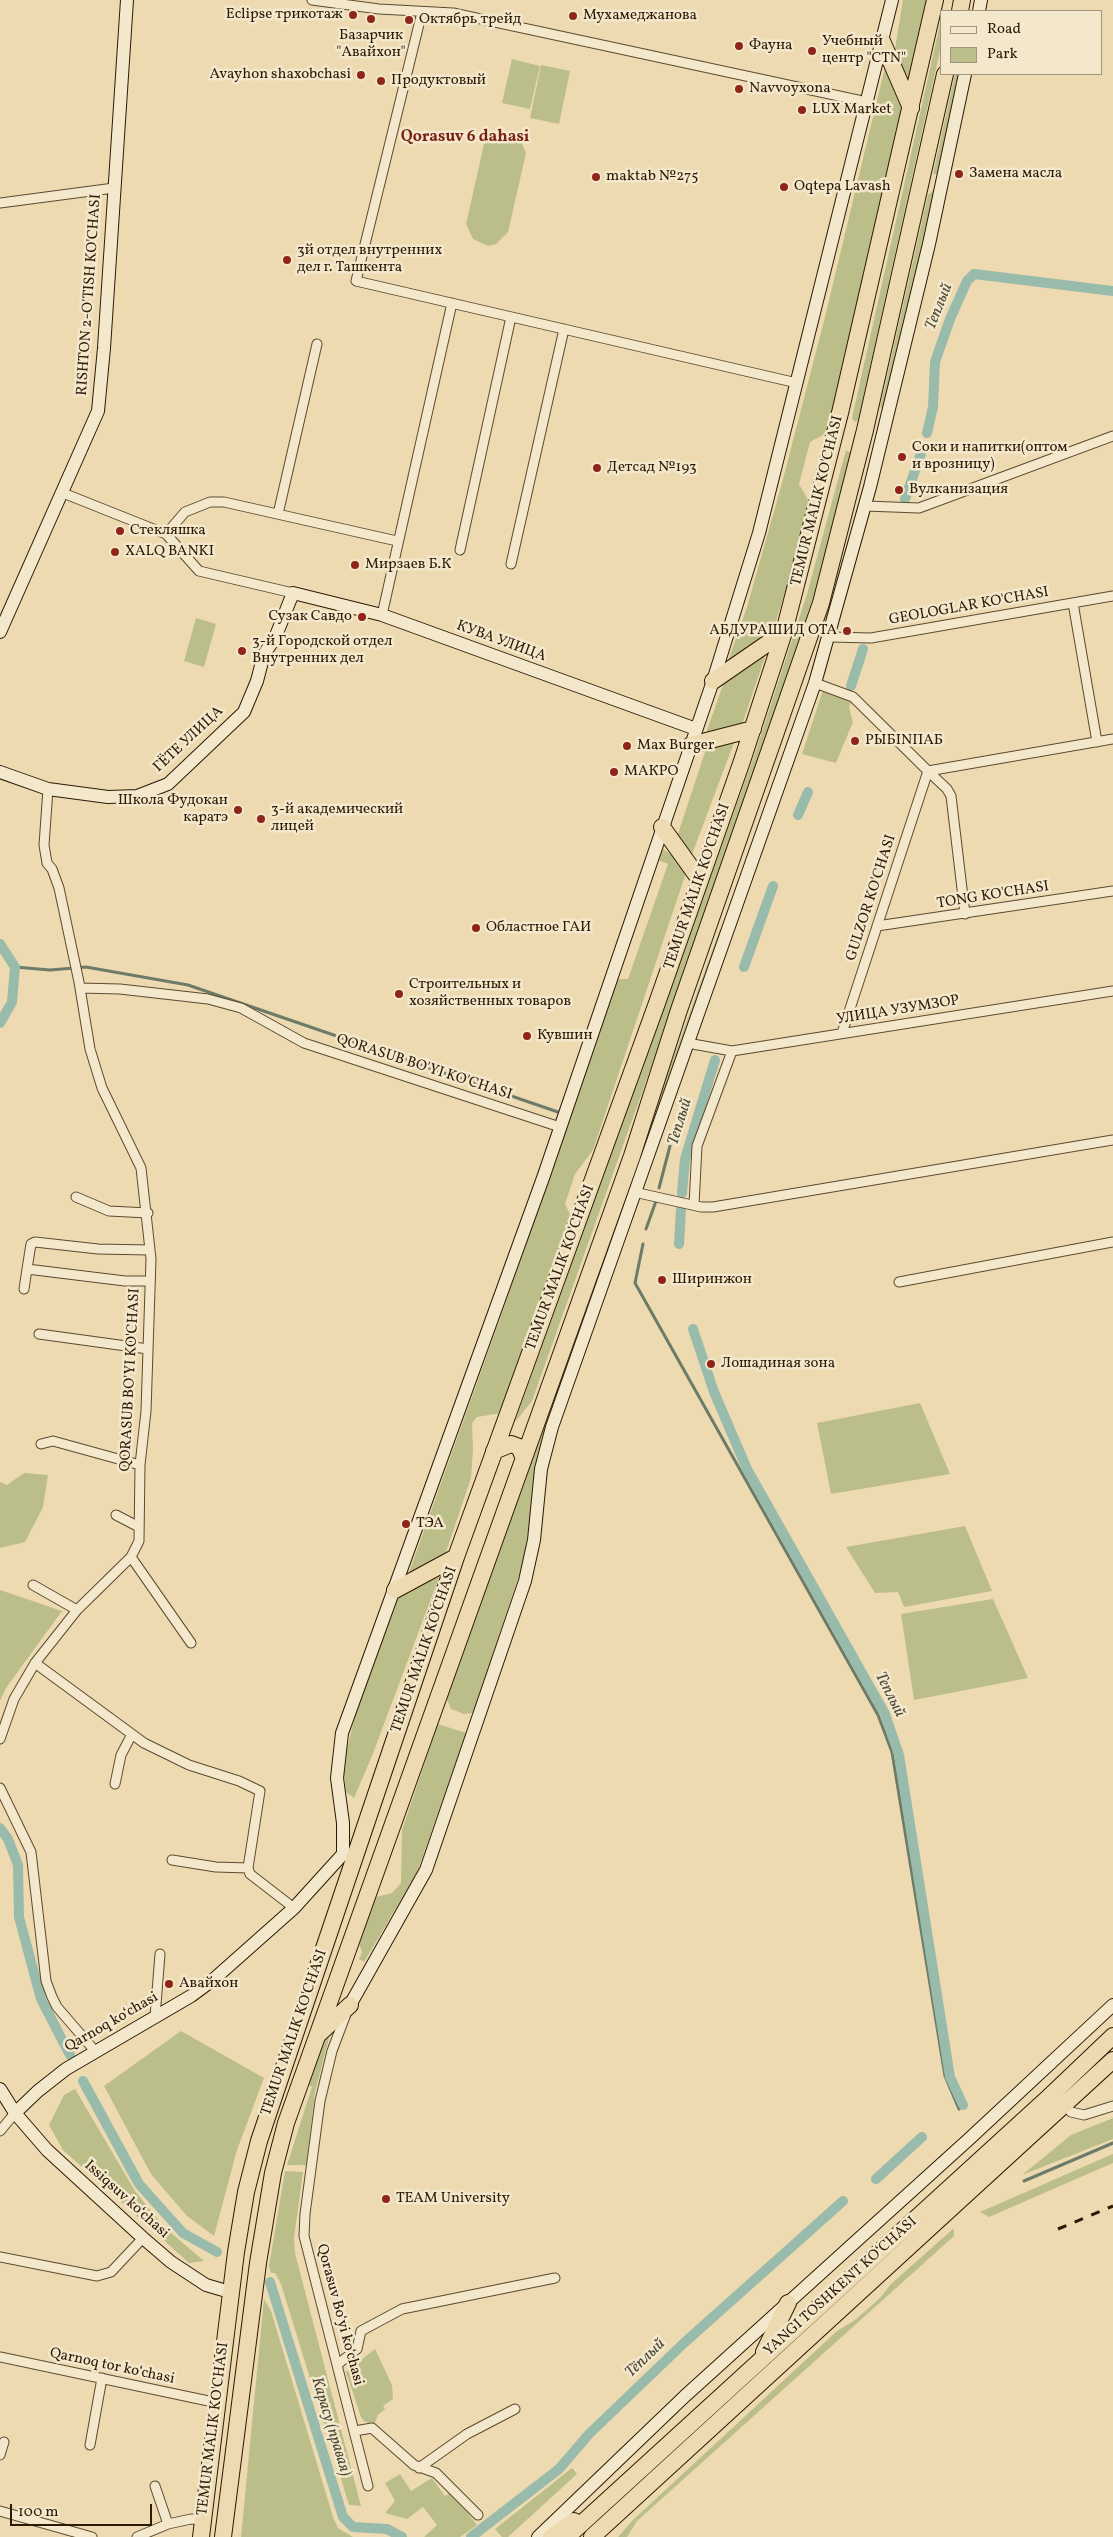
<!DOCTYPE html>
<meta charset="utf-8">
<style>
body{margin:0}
#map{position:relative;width:1113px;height:2537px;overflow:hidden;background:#eddab1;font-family:Vollkorn,serif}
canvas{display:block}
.legend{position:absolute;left:940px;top:10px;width:162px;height:65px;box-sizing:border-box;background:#f3e7cc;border:1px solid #a3957c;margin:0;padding:6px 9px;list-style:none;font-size:15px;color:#2c1a05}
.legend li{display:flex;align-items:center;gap:10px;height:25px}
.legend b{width:25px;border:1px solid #a3957c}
.scale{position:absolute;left:10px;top:2504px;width:142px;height:22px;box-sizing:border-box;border:2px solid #2c1a05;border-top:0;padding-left:6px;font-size:15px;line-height:18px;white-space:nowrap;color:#2c1a05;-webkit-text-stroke:4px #f3e7cc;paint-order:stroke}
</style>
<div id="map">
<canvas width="1113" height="2537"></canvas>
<ul class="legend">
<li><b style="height:6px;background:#f3e7cc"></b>Road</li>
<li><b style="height:14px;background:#bcbe89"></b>Park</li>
</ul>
<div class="scale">100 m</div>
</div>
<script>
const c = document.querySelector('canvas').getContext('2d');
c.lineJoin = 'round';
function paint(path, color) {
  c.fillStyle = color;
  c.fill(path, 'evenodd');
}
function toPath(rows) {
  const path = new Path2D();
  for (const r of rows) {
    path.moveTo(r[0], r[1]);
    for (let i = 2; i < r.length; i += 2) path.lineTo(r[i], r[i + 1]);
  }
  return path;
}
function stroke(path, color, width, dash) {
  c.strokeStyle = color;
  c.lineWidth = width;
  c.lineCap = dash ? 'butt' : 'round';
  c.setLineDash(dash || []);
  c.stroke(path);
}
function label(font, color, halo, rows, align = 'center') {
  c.font = font + ' Vollkorn,serif';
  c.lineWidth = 5;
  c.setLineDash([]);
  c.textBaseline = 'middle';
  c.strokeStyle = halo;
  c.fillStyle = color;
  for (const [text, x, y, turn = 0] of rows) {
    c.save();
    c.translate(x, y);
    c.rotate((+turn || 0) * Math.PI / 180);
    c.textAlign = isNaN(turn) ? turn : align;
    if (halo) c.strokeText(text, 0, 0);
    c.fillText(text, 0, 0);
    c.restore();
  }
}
paint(toPath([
 [903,0,928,0,908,83,895,49],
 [942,15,942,42,858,420,855,422,852,418],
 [512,59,540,66,530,109,502,103],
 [886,63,903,107,828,427,823,435,810,442,799,484,811,505,772,635,727,664,747,607,782,483,824,321],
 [541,65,570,71,559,124,530,118],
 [955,74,962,74,939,174,933,174],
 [504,131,519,137,526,153,508,232,496,244,488,246,473,239,466,224,484,144,496,132],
 [934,190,885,409,880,407,928,195],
 [846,450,851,453,814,595,759,764,532,1401,515,1422,753,759,807,594],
 [196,618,216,624,204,667,184,661],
 [767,651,742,725,705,736,725,679],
 [823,690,852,701,849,707,853,722,836,763,802,754],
 [735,740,691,857,676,840,707,746],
 [663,849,676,858,687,870,593,1150,575,1174,565,1204,571,1216,502,1413,477,1417,472,1423,473,1450,471,1478,446,1552,407,1578,500,1319,618,979,628,979,668,864,658,860],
 [720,929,724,931,644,1156,641,1147],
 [586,1322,541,1447,523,1563,473,1713,464,1714,451,1709,446,1697,578,1326],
 [920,1403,950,1474,831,1494,817,1423],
 [24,1473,48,1475,43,1507,25,1542,0,1548,0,1482,7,1485],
 [965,1526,992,1591,904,1607,898,1592,875,1593,846,1547],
 [441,1572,372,1756,354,1798,346,1792,343,1764,357,1709,401,1591],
 [0,1590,62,1611,6,1688,0,1701],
 [993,1599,1028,1678,914,1700,901,1614],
 [438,1724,466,1733,417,1873,364,1962,359,1959,362,1952,359,1943,376,1897,392,1893,401,1883,402,1830],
 [331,2030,315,2092,306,2165,287,2165,312,2087,307,2084,322,2042],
 [181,2031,264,2078,237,2150,214,2236,187,2216,151,2174,104,2086],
 [75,2089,135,2191,163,2226,204,2261,189,2263,63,2150,49,2125,64,2095],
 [1113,2118,1113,2139,1022,2175,1071,2135],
 [1113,2154,1113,2163,989,2217,980,2212],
 [285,2171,303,2172,294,2238,295,2253,361,2506,349,2505,281,2284,275,2273,271,2273,269,2266],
 [954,2228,954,2236,637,2521,627,2537,618,2537,633,2520,837,2331,855,2320,880,2298,891,2284],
 [264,2299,271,2311,333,2517,338,2528,353,2537,241,2537],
 [375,2349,392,2385,393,2399,383,2406,385,2409,378,2415,375,2423,371,2424,364,2421,361,2417,346,2372],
 [572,2468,577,2474,508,2537,502,2537,495,2529],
 [400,2474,411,2491,432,2478,445,2496,451,2492,477,2525,460,2537,424,2537,437,2525,423,2507,407,2519,385,2513,395,2501,385,2483]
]), '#bcbe89');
stroke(toPath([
 [15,967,50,970,86,967,188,985,558,1112],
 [659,1188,670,1146],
 [646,1229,656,1201],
 [643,1244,635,1283,878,1715,892,1752,945,2076,959,2109],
 [1024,2181,1113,2143]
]), '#6d7b69', 3);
stroke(toPath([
 [927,433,933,407,935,362,950,319,967,281,974,274,1113,291],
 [905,499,923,448],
 [851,686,863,649],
 [798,815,808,792],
 [0,944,15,967,12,1002,0,1023],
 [744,967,773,886],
 [682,1193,685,1159,715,1060],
 [679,1244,681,1209],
 [693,1329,714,1392,747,1469,885,1714,899,1755,950,2077,963,2105],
 [0,1828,8,1839,18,1865,19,1917,41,1999,70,2055],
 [83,2081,139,2184,183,2233,217,2252],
 [876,2179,922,2137],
 [270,2282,343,2517,353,2527,387,2529,402,2537],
 [471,2537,559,2469,589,2434,684,2343,843,2201]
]), '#99bbab', 10);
const street = toPath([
 [312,0,379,9,453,13,867,102],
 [422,12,356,281,797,383],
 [0,203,114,188],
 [63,493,166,534,199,571,293,593],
 [865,506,919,508,1113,436],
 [278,514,317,344],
 [166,534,185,512,210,502,224,502,397,541],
 [460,550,511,317],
 [511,564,564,329],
 [1073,603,1097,742],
 [382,615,452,303],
 [830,637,871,638,1113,596],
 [815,683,853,697,928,771,1113,739],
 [877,926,1113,891],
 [80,988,120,989,208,999,241,1008,304,1043,560,1127],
 [842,1033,928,771,947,789,951,796,965,914],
 [687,1043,732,1051,1113,991],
 [634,1192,701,1207,713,1207,1113,1140],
 [76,1197,109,1211,148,1213],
 [694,1205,697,1146,732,1051],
 [27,1269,31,1244,35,1242,98,1249,150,1250],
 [899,1282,1113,1242],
 [24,1289,27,1269,125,1281,150,1281],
 [39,1334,148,1349],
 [41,1444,53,1441,140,1465],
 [116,1515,139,1527],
 [131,1557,191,1643],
 [33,1585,77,1610],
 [35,1663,144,1743,189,1765,239,1781,260,1791,248,1868,250,1874,294,1908],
 [0,1739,14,1699,35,1663,77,1610,131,1557,139,1541,140,1465,146,1411,151,1259,141,1168,102,1088,90,1049,79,982,59,888,52,869,47,863,44,845,48,789],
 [115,1784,121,1755,132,1734],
 [0,1788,31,1852,46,1981,52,1997,57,2007,95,2051],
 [172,1860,216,1867,248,1868],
 [346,2014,332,2051,320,2101,305,2214,304,2236,368,2486],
 [155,2017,160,1954],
 [1066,2106,1071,2112,1084,2115,1113,2106],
 [0,2131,15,2113],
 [0,2257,97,2276,111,2272,143,2238],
 [0,2357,218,2403],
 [338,2364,357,2349,361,2331,402,2309,555,2278],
 [355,2431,372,2428,414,2465,436,2473,478,2515],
 [90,2445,102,2378],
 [0,2455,4,2442],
 [419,2468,467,2434,515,2409],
 [155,2486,168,2524],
 [0,2511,92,2537],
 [137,2537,168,2524,191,2519,204,2520]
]);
const secondary = toPath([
 [979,11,981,0],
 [0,632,98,411,104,348,127,0],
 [0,772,48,789,108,797,137,796,168,784,244,712,257,681,264,654,275,638,293,593,382,615,696,729],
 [343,1854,343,1823,337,1778,342,1733,543,1178,713,681,759,533,892,0],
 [350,2005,426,1870,525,1581,534,1540,541,1469,552,1427,815,683,870,487,929,244,965,74],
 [0,2089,15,2113,47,2150,143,2238,171,2262,206,2285,230,2292],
 [15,2113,38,2091,66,2069,191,1996,214,1979,294,1908,343,1854,351,1856],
 [538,2537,685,2396,968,2140,1113,2005]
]);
const highway = toPath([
 [960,11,962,0],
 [882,41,911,108],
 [713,681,784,632],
 [691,745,753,729],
 [662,827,700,880],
 [494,1451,511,1444,519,1447,523,1456],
 [395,1590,456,1557],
 [319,2034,350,2005],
 [764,2352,788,2303],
 [201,2537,236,2252,246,2192,259,2141,456,1557,657,1003,742,761,784,632,840,413,935,0],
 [223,2537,258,2263,273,2173,286,2123,632,1156,679,1010,821,603,865,430,945,74],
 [551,2537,574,2521],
 [567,2537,1048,2098,1113,2036],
 [592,2537,1113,2060]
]);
stroke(street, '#5c4a30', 11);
stroke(secondary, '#2c1a05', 14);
stroke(highway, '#2c1a05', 18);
stroke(street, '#f3e7cc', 9);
stroke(secondary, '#f3e7cc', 12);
stroke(highway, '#eddab1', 16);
stroke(toPath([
 [1058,2229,1113,2206]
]), '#2c1a05', 3, [9, 9]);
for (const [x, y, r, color] of [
 [353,15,5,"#8f2418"],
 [573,16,5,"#8f2418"],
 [371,19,5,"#8f2418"],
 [409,20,5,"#8f2418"],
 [739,46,5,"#8f2418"],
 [812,51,5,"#8f2418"],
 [361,75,5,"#8f2418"],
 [381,81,5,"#8f2418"],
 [739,89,5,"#8f2418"],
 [802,110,5,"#8f2418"],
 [959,174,5,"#8f2418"],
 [596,177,5,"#8f2418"],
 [784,187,5,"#8f2418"],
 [287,260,5,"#8f2418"],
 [902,457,5,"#8f2418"],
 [597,468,5,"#8f2418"],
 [899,490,5,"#8f2418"],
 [120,531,5,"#8f2418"],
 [115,552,5,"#8f2418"],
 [355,565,5,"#8f2418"],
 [362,617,5,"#8f2418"],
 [847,631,5,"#8f2418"],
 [242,651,5,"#8f2418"],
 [855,741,5,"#8f2418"],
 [627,746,5,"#8f2418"],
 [614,772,5,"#8f2418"],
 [238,810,5,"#8f2418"],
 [261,819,5,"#8f2418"],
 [476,928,5,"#8f2418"],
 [399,994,5,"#8f2418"],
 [527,1036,5,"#8f2418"],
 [662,1280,5,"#8f2418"],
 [711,1364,5,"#8f2418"],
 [406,1524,5,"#8f2418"],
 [169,1984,5,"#8f2418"],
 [386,2199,5,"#8f2418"]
]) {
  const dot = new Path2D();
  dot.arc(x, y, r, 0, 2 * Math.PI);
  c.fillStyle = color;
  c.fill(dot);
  stroke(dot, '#f3e7cc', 2);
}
label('15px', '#2c1a05', '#f3e7cc', [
 ["Eclipse трикотаж",343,15,"right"],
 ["Мухамеджанова",583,16],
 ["Октябрь трейд",419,20],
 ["Базарчик",371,36,"center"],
 ["\"Авайхон\"",371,53,"center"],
 ["Учебный",822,42],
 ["центр \"CTN\"",822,59],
 ["Фауна",749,46],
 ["Avayhon shaxobchasi",351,75,"right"],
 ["Продуктовый",391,81],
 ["Navvoyxona",749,89],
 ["LUX Market",812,110],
 ["Замена масла",969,174],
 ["maktab №275",606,177],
 ["Oqtepa Lavash",794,187],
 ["3й отдел внутренних",297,251],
 ["дел г. Ташкента",297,268],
 ["Соки и напитки(оптом",912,448],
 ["и врозницу)",912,465],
 ["Детсад №193",607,468],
 ["Вулканизация",909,490],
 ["Стекляшка",130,531],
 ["XALQ BANKI",125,552],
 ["Мирзаев Б.К",365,565],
 ["Сузак Савдо",352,617,"right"],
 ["АБДУРАШИД ОТА",837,631,"right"],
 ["3-й Городской отдел",252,642],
 ["Внутренних дел",252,659],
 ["РЫБINПАБ",865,741],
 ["Max Burger",637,746],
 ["МАКРО",624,772],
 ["Школа Фудокан",228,801,"right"],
 ["каратэ",228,818,"right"],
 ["3-й академический",271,810],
 ["лицей",271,827],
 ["Областное ГАИ",486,928],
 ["Строительных и",409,985],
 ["хозяйственных товаров",409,1002],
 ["Кувшин",537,1036],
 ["Ширинжон",672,1280],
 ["Лошадиная зона",721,1364],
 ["ТЭА",416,1524],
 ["Авайхон",179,1984],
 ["TEAM University",396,2199]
], 'left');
label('15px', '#2c1a05', '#f3e7cc', [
 ["RISHTON 2-O'TISH KO'CHASI",90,295,-86],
 ["TEMUR MALIK KO'CHASI",818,501,-76],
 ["GEOLOGLAR KO'CHASI",969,607,-10],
 ["КУВА УЛИЦА",501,642,20],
 ["ГЁТЕ УЛИЦА",189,740,-43],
 ["TEMUR MALIK KO'CHASI",698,887,-71],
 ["TONG KO'CHASI",993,896,-9],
 ["GULZOR KO'CHASI",872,898,-72],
 ["УЛИЦА УЗУМЗОР",898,1011,-9],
 ["QORASUB BO'YI KO'CHASI",424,1068,18],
 ["TEMUR MALIK KO'CHASI",561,1268,-70],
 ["QORASUB BO'YI KO'CHASI",131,1380,-87],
 ["TEMUR MALIK KO'CHASI",425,1650,-71],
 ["Qarnoq koʻchasi",112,2023,-30],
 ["TEMUR MALIK KO'CHASI",295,2033,-71],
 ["Issiqsuv koʻchasi",126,2200,42],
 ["YANGI TOSHKENT KO‘CHASI",841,2287,-42],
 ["Qorasuv Bo‘yi koʻchasi",339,2315,75],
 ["Qarnoq tor koʻchasi",112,2367,12],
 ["TEMUR MALIK KO'CHASI",214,2429,-83]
]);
label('bold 16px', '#7a1f14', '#f3e7cc', [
 ["Qorasuv 6 dahasi",465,138]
]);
label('italic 16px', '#4d4a37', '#f3e7cc', [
 ["Теплый",940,307,-68],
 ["Теплый",681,1122,-73],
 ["Теплый",889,1695,63],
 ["Тёплый",646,2359,-44],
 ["Карасу (правая)",330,2427,73]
]);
</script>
